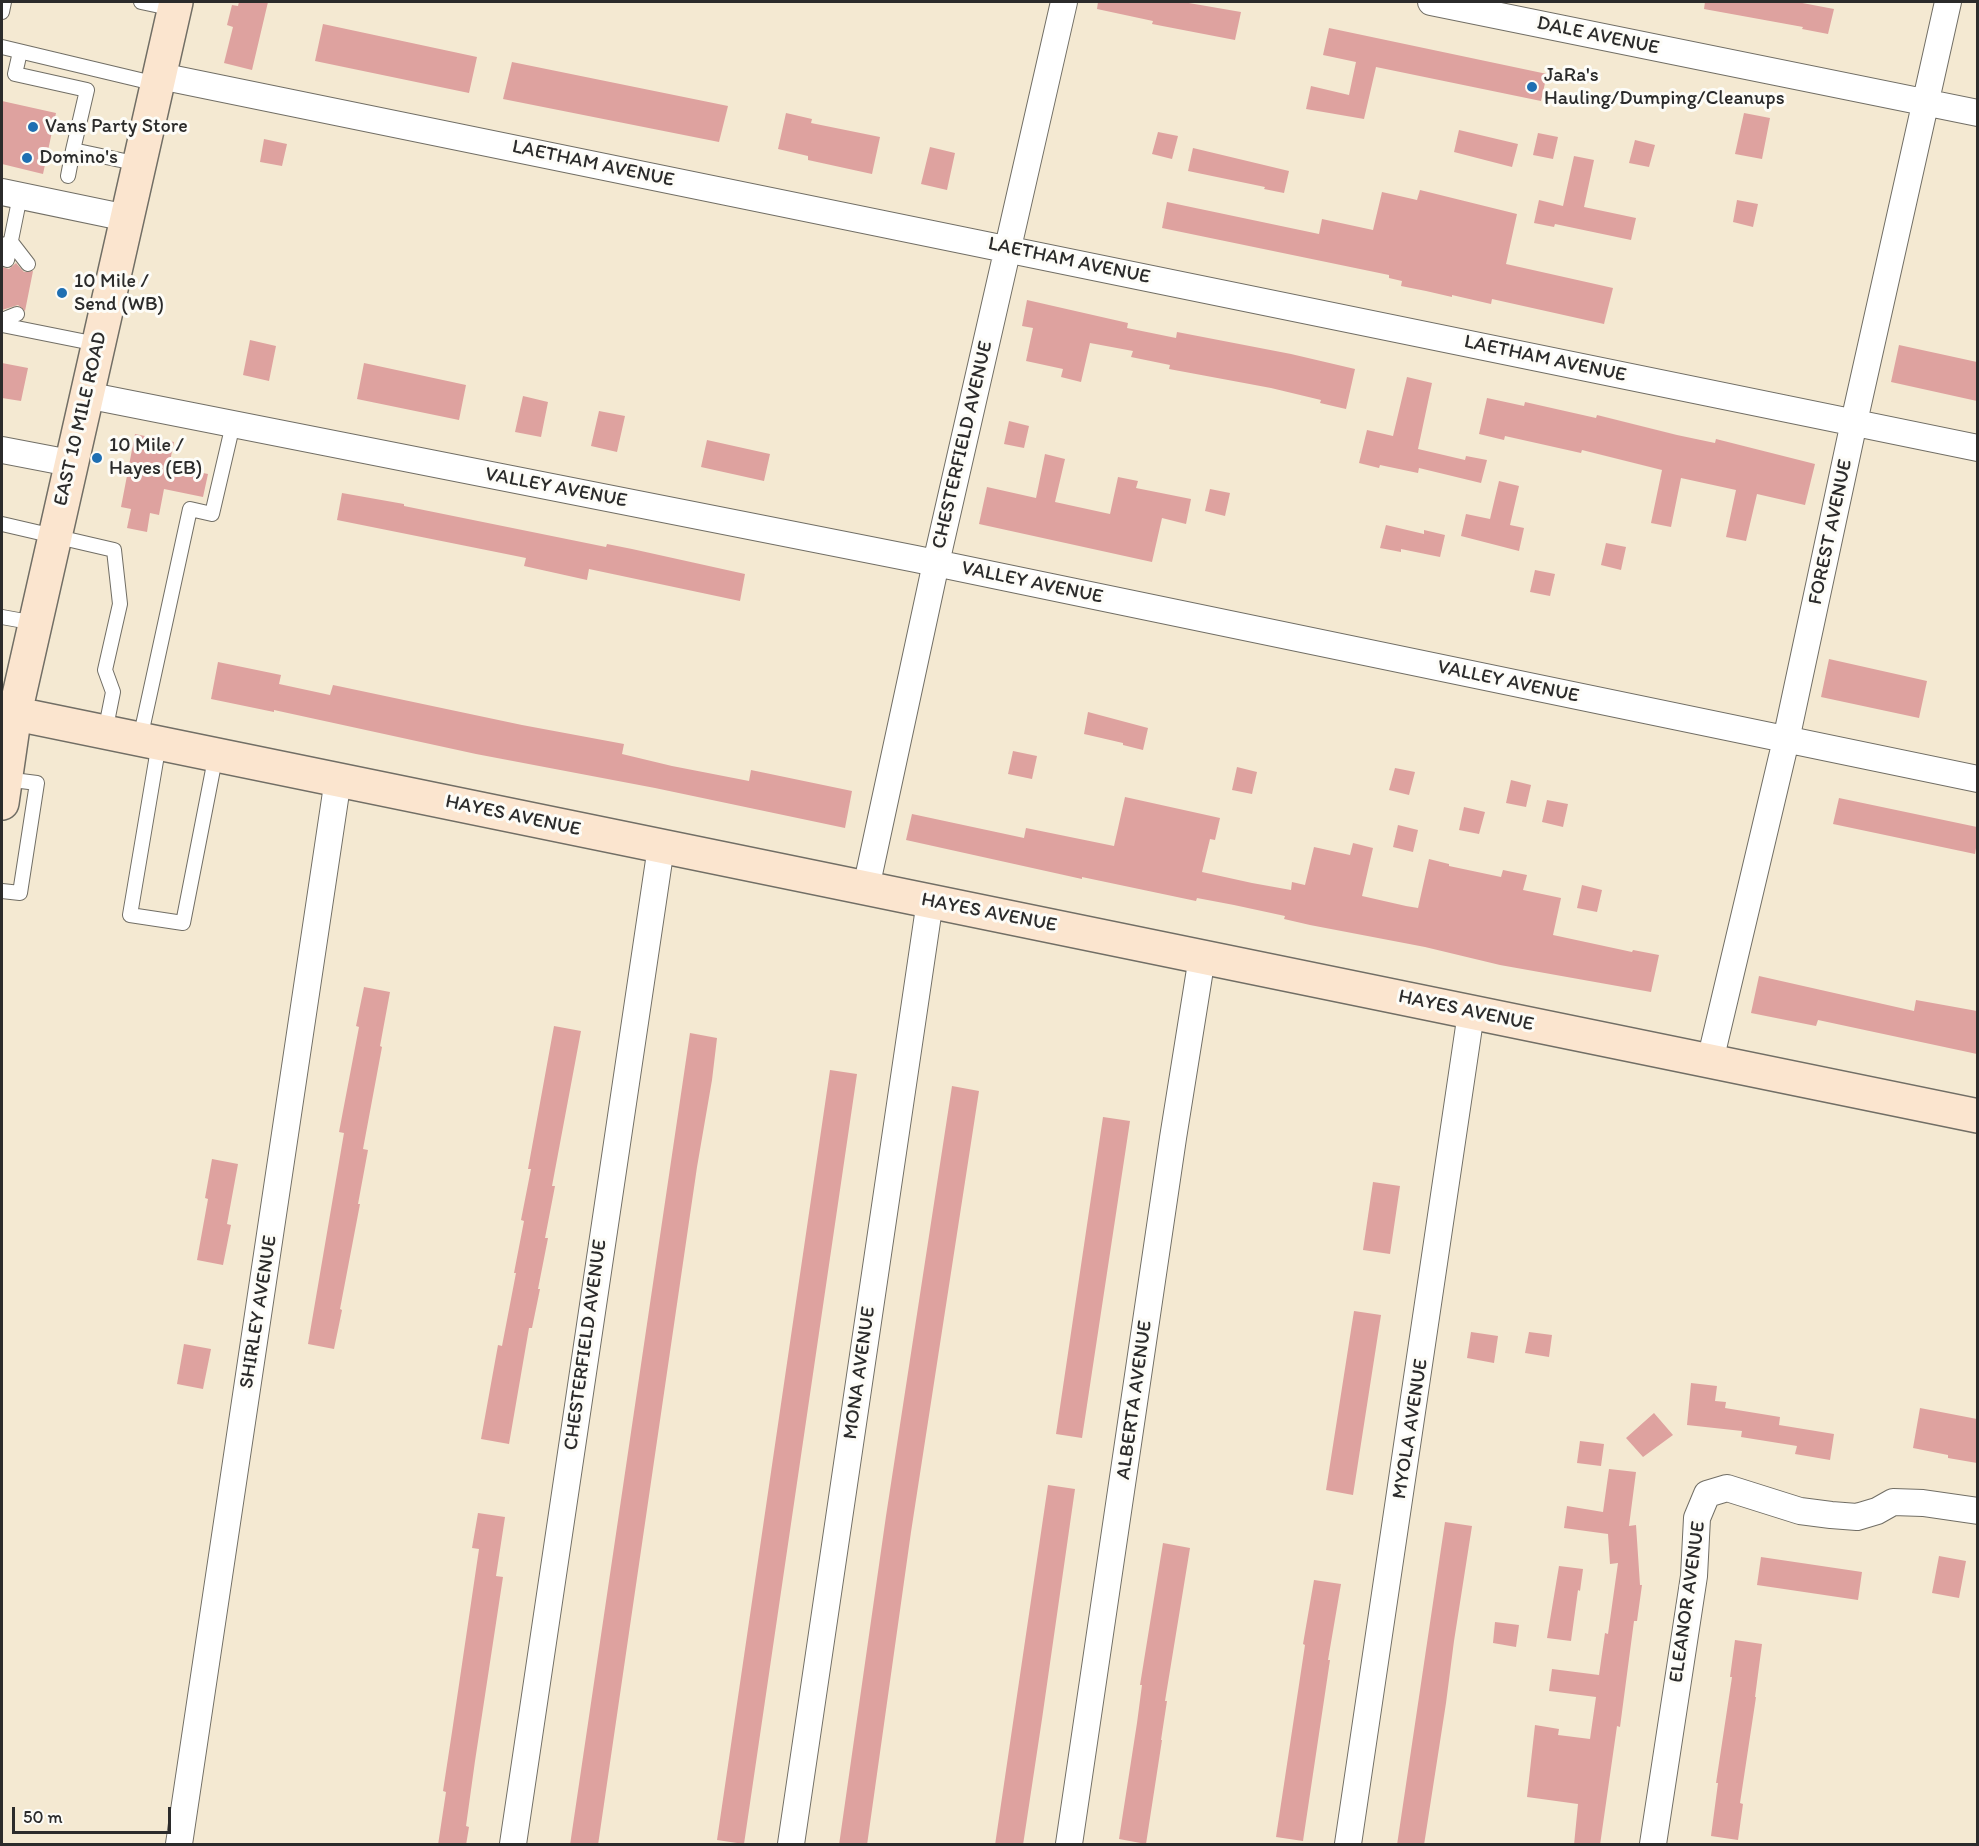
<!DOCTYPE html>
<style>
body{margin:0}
#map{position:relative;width:1979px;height:1846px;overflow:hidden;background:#f4e9d2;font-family:Itim,sans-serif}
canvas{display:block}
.frame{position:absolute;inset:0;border:3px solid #2b2b2b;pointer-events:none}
.scale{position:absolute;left:12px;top:1807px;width:159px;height:27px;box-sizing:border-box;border:3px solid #2b2b2b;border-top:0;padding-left:8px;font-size:18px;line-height:21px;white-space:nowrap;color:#2b2b2b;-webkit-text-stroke:4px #fdfcf7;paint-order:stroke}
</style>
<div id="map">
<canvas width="1979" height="1846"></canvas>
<div class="frame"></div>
<div class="scale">50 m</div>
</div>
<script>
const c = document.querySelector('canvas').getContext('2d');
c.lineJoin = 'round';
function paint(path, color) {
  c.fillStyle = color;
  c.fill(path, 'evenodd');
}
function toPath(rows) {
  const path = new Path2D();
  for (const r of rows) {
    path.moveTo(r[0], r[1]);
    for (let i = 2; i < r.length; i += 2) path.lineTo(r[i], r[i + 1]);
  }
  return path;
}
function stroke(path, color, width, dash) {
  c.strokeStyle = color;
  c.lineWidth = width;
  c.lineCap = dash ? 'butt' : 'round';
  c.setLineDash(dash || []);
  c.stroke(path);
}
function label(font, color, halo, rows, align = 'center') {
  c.font = font + ' Itim,sans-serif';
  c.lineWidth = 6;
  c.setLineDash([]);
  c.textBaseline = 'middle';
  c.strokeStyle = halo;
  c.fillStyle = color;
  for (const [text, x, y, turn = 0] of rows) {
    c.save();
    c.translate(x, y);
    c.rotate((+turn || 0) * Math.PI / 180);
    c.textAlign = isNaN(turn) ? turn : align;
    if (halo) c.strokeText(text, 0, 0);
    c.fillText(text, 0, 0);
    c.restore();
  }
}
paint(toPath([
 [239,2,268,2,252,70,224,63,233,27,227,25,232,5,238,6],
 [1098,2,1183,2,1241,12,1235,40,1152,24,1153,21,1097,9],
 [1705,2,1797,2,1834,9,1828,34,1802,29,1803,27,1704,9],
 [323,24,477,57,469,93,315,61],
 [1329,28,1547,74,1541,101,1376,67,1364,119,1306,109,1311,86,1349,95,1356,62,1323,55],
 [512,62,728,106,719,142,503,99],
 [2,101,56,113,43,174,2,164],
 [786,113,812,119,811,123,880,137,872,174,808,160,808,156,778,149],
 [1744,113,1770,118,1762,159,1735,154],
 [1459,130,1518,144,1512,167,1454,152],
 [1158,132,1178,136,1172,159,1152,154],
 [1538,133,1558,137,1553,159,1533,155],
 [264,139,287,144,282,166,260,162],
 [1635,140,1655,145,1649,167,1629,163],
 [930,147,955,153,947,190,921,184],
 [1193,148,1289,171,1284,193,1264,189,1265,187,1188,171],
 [1574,156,1594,160,1584,207,1636,218,1631,240,1555,224,1554,227,1534,223,1539,200,1563,206],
 [1420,190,1517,214,1506,264,1613,288,1604,324,1492,299,1491,304,1452,295,1452,297,1426,291,1401,286,1402,281,1389,278,1389,275,1162,228,1167,202,1319,234,1322,219,1373,230,1382,192,1417,200],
 [1737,200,1758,204,1753,227,1733,222],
 [16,263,24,272,33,271,25,311,18,305,2,310,2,267,9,269],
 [1027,300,1128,323,1127,328,1176,338,1177,332,1291,354,1355,369,1346,409,1320,403,1321,400,1271,388,1169,369,1170,365,1131,357,1133,351,1090,343,1081,382,1061,377,1063,369,1026,361,1033,328,1022,326],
 [250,340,276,346,269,381,243,375],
 [1899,345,1977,362,1977,401,1891,382],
 [2,363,28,368,21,401,2,398],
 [364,363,466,385,459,420,357,399],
 [1407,377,1432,383,1418,449,1465,460,1466,456,1487,460,1481,483,1419,468,1418,473,1380,465,1379,468,1359,463,1367,430,1393,436],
 [523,396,548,402,541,437,515,432],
 [1487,398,1524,406,1525,402,1596,418,1597,415,1677,435,1715,443,1716,439,1815,464,1805,505,1757,494,1746,541,1726,537,1736,490,1681,478,1671,527,1651,523,1662,470,1582,450,1581,453,1505,436,1504,440,1479,434],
 [599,411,625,416,617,452,591,446],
 [1009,421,1029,426,1024,448,1004,444],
 [135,434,174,442,169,466,208,474,203,497,164,489,159,515,150,513,147,532,127,528,131,509,121,507],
 [707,440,770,454,764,481,701,467],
 [1045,454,1065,459,1055,502,1110,514,1118,477,1138,481,1136,488,1191,499,1186,524,1162,518,1152,562,979,524,987,487,1036,498],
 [1499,481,1519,486,1510,525,1524,528,1519,551,1461,536,1466,514,1490,519],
 [1210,489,1230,493,1225,516,1205,511],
 [342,493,404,504,404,506,606,547,607,544,632,549,745,574,740,601,589,569,587,580,524,566,526,558,337,520],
 [1386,525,1424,534,1424,530,1445,535,1440,557,1401,549,1401,552,1380,548],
 [1606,543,1626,547,1621,570,1601,565],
 [1535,570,1555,574,1550,596,1530,592],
 [1829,659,1927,681,1919,718,1821,697],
 [218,662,281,675,279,684,330,695,333,685,522,725,624,744,622,754,672,766,749,781,751,770,852,791,845,828,655,788,476,754,274,710,274,712,211,699],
 [1088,712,1148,728,1143,750,1123,745,1123,743,1084,734],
 [1013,751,1037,756,1032,779,1008,774],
 [1237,767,1257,772,1252,794,1232,790],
 [1395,768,1415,772,1409,795,1389,790],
 [1511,780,1531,785,1526,807,1506,803],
 [1125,797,1220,818,1215,840,1210,839,1202,872,1252,883,1291,890,1292,882,1305,885,1314,847,1350,855,1353,843,1373,848,1362,896,1406,906,1418,908,1429,859,1449,864,1449,866,1501,877,1503,870,1527,875,1523,890,1561,898,1553,935,1632,952,1633,950,1659,955,1651,992,1500,965,1425,947,1310,925,1284,919,1285,916,1234,905,1197,898,1196,901,1082,877,1082,879,906,840,912,814,1024,838,1026,828,1114,846],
 [1839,798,1977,827,1977,842,1975,854,1833,824],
 [1547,800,1568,804,1563,827,1542,822],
 [1464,807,1485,812,1479,834,1459,830],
 [1398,825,1418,830,1413,852,1393,847],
 [1582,885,1602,890,1597,912,1577,908],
 [1759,976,1914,1011,1916,1000,1977,1011,1977,1054,1818,1020,1816,1026,1751,1013],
 [364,987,390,992,380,1046,382,1047,363,1149,368,1150,358,1204,360,1204,340,1309,342,1310,334,1349,308,1344,344,1133,339,1132,359,1027,356,1026],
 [554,1026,581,1031,552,1186,555,1186,545,1238,548,1238,538,1289,540,1289,532,1328,529,1328,509,1444,481,1439,498,1345,502,1346,516,1273,514,1273,524,1221,521,1220,531,1169,528,1169],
 [690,1033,717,1038,712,1080,697,1167,598,1845,570,1845],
 [830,1070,857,1074,744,1844,717,1840],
 [952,1086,979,1091,911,1532,867,1845,839,1845,886,1516],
 [1103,1117,1130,1121,1082,1438,1056,1434],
 [212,1159,238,1164,227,1224,231,1225,223,1265,197,1260,208,1199,205,1198],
 [1373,1182,1400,1186,1390,1254,1363,1250],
 [1354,1311,1381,1315,1353,1495,1326,1490],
 [1471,1332,1498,1336,1494,1363,1467,1358],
 [1529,1332,1552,1335,1549,1357,1525,1353],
 [184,1344,211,1349,203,1389,177,1384],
 [1691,1383,1717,1386,1715,1401,1726,1402,1725,1408,1780,1417,1779,1425,1834,1434,1830,1460,1795,1454,1797,1446,1741,1437,1742,1431,1687,1425],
 [1920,1408,1977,1419,1977,1463,1948,1458,1948,1455,1913,1448],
 [1654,1413,1673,1435,1643,1457,1626,1438],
 [1580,1441,1604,1444,1601,1466,1577,1463],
 [1609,1469,1636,1472,1629,1526,1636,1525,1640,1585,1642,1585,1637,1621,1634,1621,1620,1727,1617,1726,1600,1845,1574,1845,1578,1804,1527,1797,1535,1725,1559,1729,1558,1735,1590,1739,1596,1697,1549,1691,1552,1669,1599,1675,1605,1633,1608,1634,1618,1563,1610,1564,1608,1534,1564,1528,1567,1506,1603,1512],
 [1048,1485,1075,1489,1042,1719,1023,1845,995,1845],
 [478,1513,505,1517,496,1576,503,1577,475,1761,466,1826,469,1827,466,1845,438,1845,446,1792,443,1791,452,1732,479,1549,472,1548],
 [1445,1522,1472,1526,1454,1641,1446,1703,1424,1845,1397,1845],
 [1163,1543,1190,1548,1165,1701,1167,1701,1161,1740,1162,1740,1146,1844,1119,1839,1137,1723,1142,1685,1140,1685],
 [1939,1556,1966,1561,1959,1598,1932,1593],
 [1761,1557,1862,1572,1858,1600,1757,1585],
 [1559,1566,1583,1569,1580,1591,1578,1590,1571,1641,1547,1638],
 [1314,1580,1341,1584,1328,1660,1330,1660,1303,1841,1276,1837,1305,1645,1303,1644],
 [1495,1622,1519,1625,1516,1647,1493,1643],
 [1735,1640,1762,1644,1755,1697,1756,1697,1740,1803,1743,1804,1738,1840,1711,1836,1718,1783,1716,1783,1732,1677,1730,1677]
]), '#dea29f');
const lane = toPath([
 [141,2,174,9],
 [2,12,4,2],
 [2,47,157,84],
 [20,52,15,74,87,90,73,150,139,164],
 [68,176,73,150],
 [6,244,11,242,28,264],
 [7,260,20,196],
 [2,320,17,314],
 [2,325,97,344],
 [2,524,114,550,120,604,105,670,113,692,105,732],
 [2,617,35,623],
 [140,739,190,509,212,514,233,424],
 [159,743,130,915,183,923,216,754],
 [2,891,20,893,37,783,5,779]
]);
const street = toPath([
 [1431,2,1978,113],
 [160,76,1978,448],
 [2,192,127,218],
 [86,395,916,559,1978,779],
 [2,450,70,463],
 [866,888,936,563,1064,2],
 [1710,1061,1786,740,1854,422,1948,2],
 [179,1844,338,779],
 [513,1844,661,847],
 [791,1844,930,901],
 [1069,1844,1173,1138,1202,957],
 [1348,1844,1471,1013],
 [1653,1844,1694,1576,1697,1518,1707,1494,1727,1488,1800,1511,1831,1515,1857,1517,1877,1511,1893,1502,1923,1503,1978,1511]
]);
const secondary = toPath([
 [2,711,1978,1116],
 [2,803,15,713,176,2]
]);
stroke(lane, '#716e65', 16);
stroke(street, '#716e65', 28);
stroke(secondary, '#716e65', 36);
stroke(lane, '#fff', 14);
stroke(street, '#fff', 26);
stroke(secondary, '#fbe5cf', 33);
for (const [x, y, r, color] of [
 [1532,87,6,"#1f6fb2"],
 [33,127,6,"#1f6fb2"],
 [27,158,6,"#1f6fb2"],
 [62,293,6,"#1f6fb2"],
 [97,458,6,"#1f6fb2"]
]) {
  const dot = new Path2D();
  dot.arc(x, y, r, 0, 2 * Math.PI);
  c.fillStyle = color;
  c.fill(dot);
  stroke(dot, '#fdfcf7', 2);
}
label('20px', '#2b2b2b', '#fdfcf7', [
 ["DALE AVENUE",1598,36,12],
 ["LAETHAM AVENUE",593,164,12],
 ["LAETHAM AVENUE",1069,261,12],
 ["LAETHAM AVENUE",1545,359,12],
 ["EAST 10 MILE ROAD",81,419,-77],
 ["CHESTERFIELD AVENUE",963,445,-77],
 ["VALLEY AVENUE",556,488,11],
 ["FOREST AVENUE",1831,532,-78],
 ["VALLEY AVENUE",1032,583,12],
 ["VALLEY AVENUE",1508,682,12],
 ["HAYES AVENUE",513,816,12],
 ["HAYES AVENUE",989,913,11],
 ["HAYES AVENUE",1466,1011,12],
 ["SHIRLEY AVENUE",259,1312,-81],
 ["CHESTERFIELD AVENUE",586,1345,-82],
 ["MONA AVENUE",860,1373,-82],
 ["ALBERTA AVENUE",1135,1400,-82],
 ["MYOLA AVENUE",1411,1429,-81],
 ["ELEANOR AVENUE",1688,1602,-82]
]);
label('20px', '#2b2b2b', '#fdfcf7', [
 ["JaRa's",1544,76],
 ["Hauling/Dumping/Cleanups",1544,99],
 ["Vans Party Store",45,127],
 ["Domino's",39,158],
 ["10 Mile /",74,282],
 ["Send (WB)",74,305],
 ["10 Mile /",109,446],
 ["Hayes (EB)",109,469]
], 'left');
</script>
